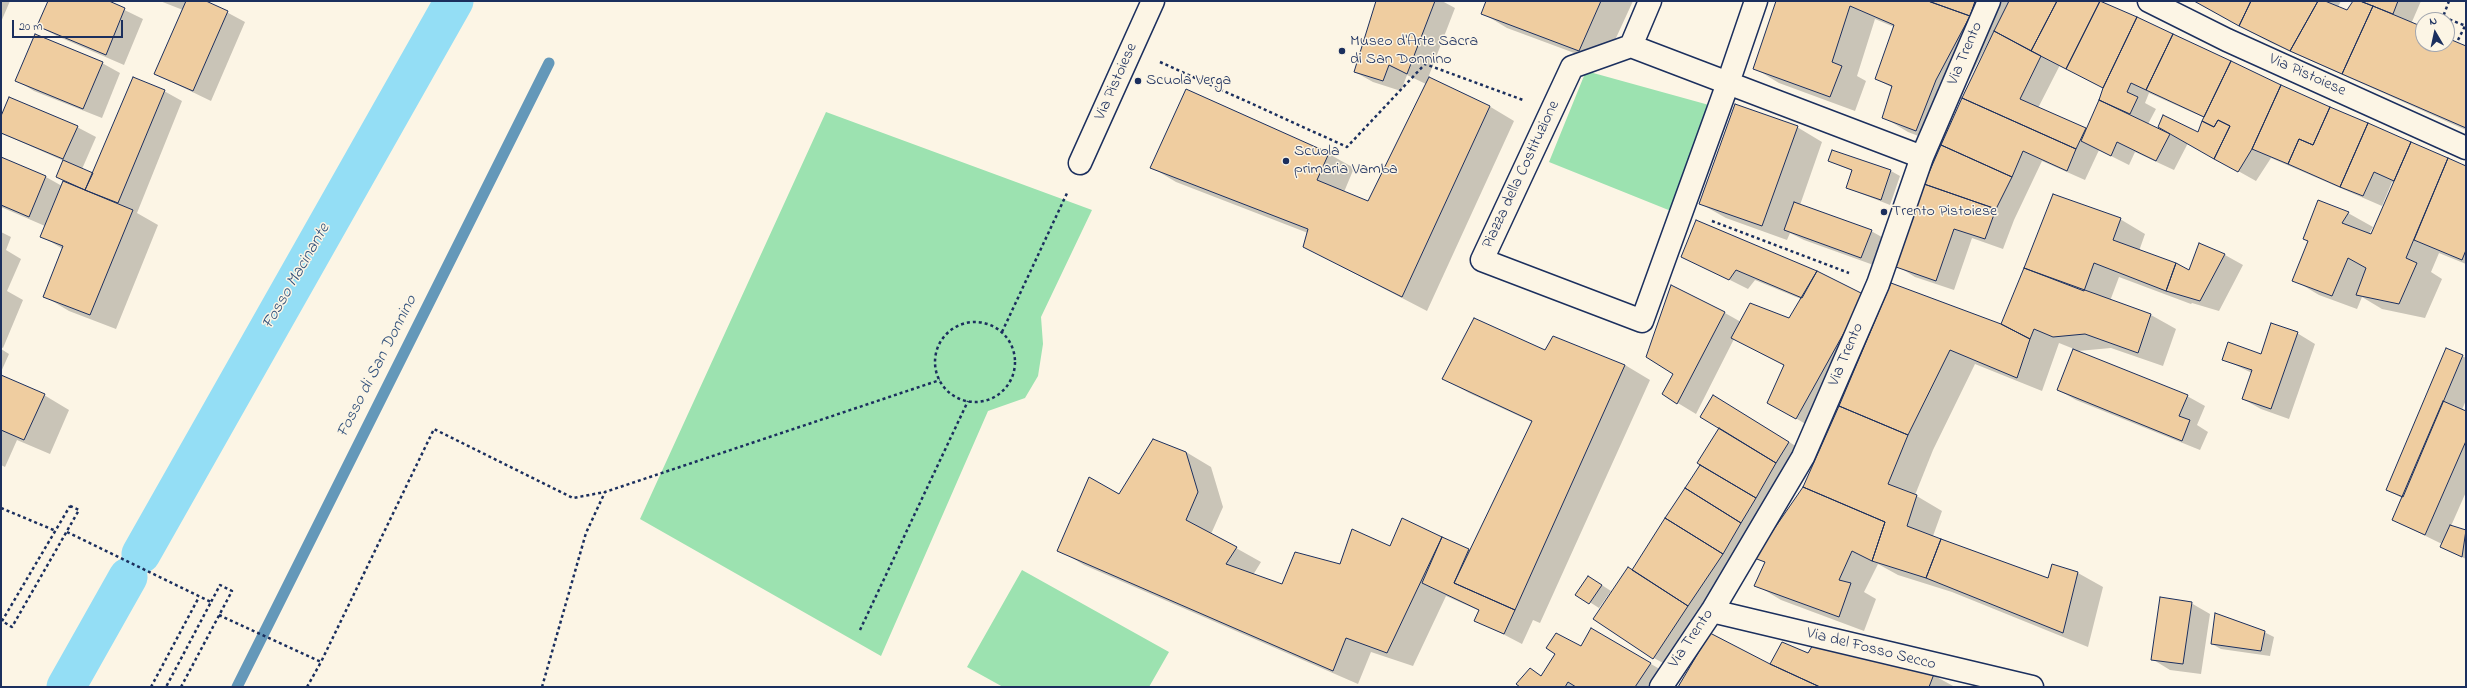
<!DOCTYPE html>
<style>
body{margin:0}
#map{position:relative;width:2467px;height:688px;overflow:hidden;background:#fcf5e5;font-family:"Indie Flower",sans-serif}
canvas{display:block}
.frame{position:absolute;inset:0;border:2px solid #1b2f5e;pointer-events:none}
.north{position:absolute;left:2415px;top:12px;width:40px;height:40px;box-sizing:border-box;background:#fcf5e5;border:1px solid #a2a6af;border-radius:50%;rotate:351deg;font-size:11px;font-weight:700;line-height:16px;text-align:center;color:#1b2f5e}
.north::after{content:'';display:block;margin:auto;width:14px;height:18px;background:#1b2f5e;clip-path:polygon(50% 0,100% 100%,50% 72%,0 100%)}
.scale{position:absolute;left:12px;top:20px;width:111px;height:18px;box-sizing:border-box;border:2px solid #1b2f5e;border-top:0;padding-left:5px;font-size:12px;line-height:14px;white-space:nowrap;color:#1b2f5e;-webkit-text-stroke:3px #fcf5e5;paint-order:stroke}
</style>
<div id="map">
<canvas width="2467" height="688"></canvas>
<div class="frame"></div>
<div class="north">N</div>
<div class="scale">20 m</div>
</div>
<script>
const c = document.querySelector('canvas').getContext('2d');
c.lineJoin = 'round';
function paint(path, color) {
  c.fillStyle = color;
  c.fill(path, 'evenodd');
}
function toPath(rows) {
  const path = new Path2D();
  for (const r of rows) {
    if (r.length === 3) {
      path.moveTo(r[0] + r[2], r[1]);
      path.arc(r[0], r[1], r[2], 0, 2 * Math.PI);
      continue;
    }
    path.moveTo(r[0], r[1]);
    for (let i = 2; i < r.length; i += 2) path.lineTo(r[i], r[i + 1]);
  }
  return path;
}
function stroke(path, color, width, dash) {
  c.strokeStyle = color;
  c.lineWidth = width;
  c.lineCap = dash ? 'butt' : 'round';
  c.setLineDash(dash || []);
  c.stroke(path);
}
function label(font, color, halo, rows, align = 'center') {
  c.font = font + ' "Indie Flower",sans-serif';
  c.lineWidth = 3;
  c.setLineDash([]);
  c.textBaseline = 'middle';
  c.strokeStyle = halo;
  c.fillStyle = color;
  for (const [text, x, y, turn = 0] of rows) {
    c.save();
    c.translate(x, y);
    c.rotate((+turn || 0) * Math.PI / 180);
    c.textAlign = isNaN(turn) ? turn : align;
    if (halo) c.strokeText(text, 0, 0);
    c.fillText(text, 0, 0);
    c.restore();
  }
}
paint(toPath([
 [1586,71,1709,105,1671,211,1549,162],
 [826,112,1092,210,1041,317,1043,344,1038,376,1025,398,988,411,881,656,640,519],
 [1022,570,1169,652,1149,687,1003,687,967,667]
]), '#9ce2b0');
paint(toPath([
 [1,1,10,1,1,22],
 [49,1,106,1,143,19,124,65,57,36,38,26],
 [160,1,206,1,245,22,211,101,155,74,183,10],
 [1376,1,1442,1,1455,8,1428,78,1489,106,1514,121,1427,311,1304,247,1308,233,1176,182,1151,167,1186,91,1329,154,1354,168,1344,192,1368,202,1426,84,1407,75,1401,91,1373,82,1355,72],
 [1487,1,1633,1,1604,64,1507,28,1482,13],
 [1777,1,2100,1,2280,86,2466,167,2466,264,2439,253,2431,272,2442,279,2425,318,2382,309,2362,297,2357,309,2319,295,2294,280,2348,213,2373,227,2369,234,2372,235,2395,183,2392,182,2382,206,2271,158,2256,181,2188,143,2174,170,2135,152,2129,165,2099,150,2085,180,2042,161,2014,220,2003,249,1972,238,1954,290,1915,277,1897,266,1942,145,1908,132,1883,117,1893,88,1876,79,1894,27,1875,19,1857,76,1866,81,1855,111,1779,83,1754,68],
 [1988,43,1990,44,1946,132,1961,94],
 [2060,65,2104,88,2087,129,2038,108],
 [2149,93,2205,118,2198,133,2170,135,2148,124,2156,109,2145,103],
 [2194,1,2341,1,2338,7,2348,11,2354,1,2421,1,2411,24,2423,29,2423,44,2447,44,2447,39,2466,47,2466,130,2269,42],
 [102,63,120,73,102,118,34,91,16,80],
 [164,91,182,101,137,213,158,225,116,329,69,311,44,296,63,249,41,236,45,226,1,207,1,158,46,177,62,186,69,183,57,176,64,161,1,133,1,119,77,127,96,137,82,169,93,174],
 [1797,127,1822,142,1800,205,1871,231,1889,241,1879,267,1804,240,1790,233,1787,240,1726,218,1701,204],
 [1829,161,1891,171,1900,176,1890,205,1847,188,1853,171],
 [2120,219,2145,234,2139,251,2189,271,2225,255,2243,265,2219,311,2192,303,2191,304,2119,277,2110,301,2151,315,2176,329,2163,366,2111,348,2078,351,2187,396,2205,406,2197,425,2208,432,2200,450,2076,400,2058,390,2074,349,2059,343,2042,391,1975,364,1933,450,1915,495,1942,511,1933,536,2049,579,2078,573,2103,587,2088,647,1952,592,1898,575,1878,564,1864,592,1876,599,1864,631,1781,600,1756,585,1765,563,1755,557,1804,488,1844,394,1821,433,1768,402,1785,366,1734,339,1696,414,1663,394,1725,313,1741,322,1790,320,1801,299,1755,280,1748,289,1682,256,1864,296,1882,307,2001,326],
 [1,232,11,237,6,250,21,259,7,291,23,300,3,348,1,347],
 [2297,333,2315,344,2289,419,2261,409,2243,399,2252,373,2223,359,2261,355],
 [1,349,9,354,1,372],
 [1546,352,1625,365,1650,380,1540,623,1533,620,1522,644,1476,620,1480,611,1446,596,1413,666,1371,652,1358,684,1084,565,1059,550,1119,495,1186,452,1211,467,1223,507,1211,534,1261,562,1253,575,1282,585,1390,548,1403,519,1470,551,1532,422,1469,393,1444,379],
 [2462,356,2466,358,2466,400,2462,410,2466,412,2466,492,2451,526,2466,532,2466,559,2441,547,2442,544,2393,520,2404,499,2387,490],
 [1,376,44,395,69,410,50,454,17,440,5,467,1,465],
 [1732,407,1807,453,1672,668,1654,658,1633,571,1702,464],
 [1597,582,1611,591,1599,608,1577,594],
 [2191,603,2210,614,2201,674,2170,670,2152,659],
 [1591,629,1675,678,1669,687,1522,687,1530,669,1542,676,1582,647],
 [2264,632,2274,637,2270,656,2221,649,2212,644],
 [1808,654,1933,675,1955,687,1679,687,1771,666]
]), '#0003');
stroke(toPath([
 [237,687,549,63]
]), '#6498b9', 11);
stroke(toPath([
 [141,554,454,1],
 [66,687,128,577]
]), '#94def5', 39);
const building = toPath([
 [48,1,109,1,125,8,106,55,37,26,48,1],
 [186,1,206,1,228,11,193,91,154,74,186,1],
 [1376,1,1435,1,1407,74,1389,65,1383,81,1354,72,1376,1],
 [1486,1,1601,1,1579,51,1481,14,1486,1],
 [1776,1,1928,1,1970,16,1936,80,1916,131,1882,118,1892,86,1875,79,1894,25,1850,6,1832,62,1842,66,1830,97,1753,69,1776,1],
 [1928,1,1975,1,1970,16,1928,1],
 [2009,1,2057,1,2031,51,1994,31,2009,1],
 [2057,1,2100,1,2066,69,2031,51,2057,1],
 [2100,1,2137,17,2103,88,2066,69,2100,1],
 [2194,1,2251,1,2239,26,2194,1],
 [2251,1,2318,1,2290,51,2239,26,2251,1],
 [2318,1,2325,1,2347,10,2353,1,2360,1,2373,6,2342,74,2290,51,2318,1],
 [2360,1,2398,1,2393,14,2360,1],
 [2373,6,2423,27,2423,44,2447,44,2447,38,2466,46,2466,128,2342,74,2373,6],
 [2137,17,2173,34,2146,90,2131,83,2127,92,2138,97,2130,114,2099,100,2103,88,2137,17],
 [1994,31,2041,56,2020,99,2086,128,2076,149,1962,98,1994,31],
 [35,34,103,62,83,109,15,81,35,34],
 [2173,34,2231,61,2204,117,2146,90,2173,34],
 [2231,61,2281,85,2252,149,2238,172,2214,159,2230,126,2218,120,2214,127,2202,121,2231,61],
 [133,77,165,90,118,203,85,190,133,77],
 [1429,77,1490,106,1402,297,1303,247,1308,229,1150,168,1186,89,1329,153,1317,180,1368,201,1429,77],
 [2281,85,2330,107,2313,145,2299,139,2288,164,2252,149,2281,85],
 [9,97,78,126,63,159,1,133,1,116,9,97],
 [1962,98,2076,149,2067,171,2023,151,2012,177,1941,145,1962,98],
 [2099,100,2170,134,2156,161,2117,142,2111,156,2081,141,2099,100],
 [1735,104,1798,126,1762,226,1699,204,1735,104],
 [2330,107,2368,123,2340,187,2288,164,2299,139,2313,145,2330,107],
 [2163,115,2198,132,2202,121,2214,127,2218,120,2230,126,2214,159,2158,127,2163,115],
 [2368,123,2411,142,2394,181,2374,172,2363,196,2340,187,2368,123],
 [2411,142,2448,158,2406,258,2417,263,2399,304,2356,295,2366,268,2348,258,2332,296,2292,281,2308,241,2303,239,2318,200,2349,212,2342,223,2371,234,2411,142],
 [1941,145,2012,177,1996,209,1924,184,1941,145],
 [1832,150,1891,170,1881,200,1846,188,1852,170,1828,161,1832,150],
 [1,157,46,176,29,217,1,205,1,157],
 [2448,158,2466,166,2466,250,2462,260,2414,240,2448,158],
 [63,160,93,173,85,190,56,177,63,160],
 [63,181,133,210,90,315,43,297,63,246,40,237,63,181],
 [1924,184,1996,209,1985,239,1954,229,1936,281,1896,267,1924,184],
 [2053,194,2121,218,2113,240,2176,263,2166,291,2094,263,2084,291,2024,268,2053,194],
 [1794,202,1872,230,1861,258,1784,230,1794,202],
 [1696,220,1817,271,1802,298,1736,270,1729,280,1681,257,1696,220],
 [2199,243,2225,254,2200,301,2166,291,2176,263,2189,270,2199,243],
 [2024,268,2151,314,2138,353,2085,334,2053,337,2034,329,2030,339,2001,324,2024,268],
 [1817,271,1865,295,1796,419,1767,403,1784,365,1731,338,1750,303,1789,318,1817,271],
 [1891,283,2001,324,2030,339,2017,378,1950,350,1908,435,1839,406,1891,283],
 [1671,285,1725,312,1677,404,1662,394,1673,374,1646,357,1671,285],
 [1474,318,1545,350,1553,336,1625,365,1515,610,1454,583,1532,421,1442,379,1474,318],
 [2271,323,2298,332,2271,409,2242,399,2252,370,2222,360,2228,342,2261,354,2271,323],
 [2446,348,2463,355,2403,497,2386,490,2446,348],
 [2073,349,2188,395,2179,416,2190,420,2182,441,2057,390,2073,349],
 [1,375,45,394,24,440,1,430,1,375],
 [1713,395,1789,442,1776,463,1700,417,1713,395],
 [2443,401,2466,411,2466,441,2425,535,2392,520,2443,401],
 [1839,406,1908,435,1888,484,1917,495,1907,526,1941,539,1926,578,1872,561,1885,522,1803,487,1839,406],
 [1719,428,1776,463,1756,498,1697,463,1719,428],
 [1153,439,1186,452,1198,492,1186,520,1237,547,1226,564,1282,584,1295,552,1340,564,1352,529,1390,546,1402,518,1442,537,1387,653,1346,638,1333,671,1057,551,1089,477,1119,494,1153,439],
 [1700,465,1756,498,1741,523,1685,488,1700,465],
 [1803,487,1885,522,1872,561,1852,551,1839,580,1851,583,1839,617,1754,586,1765,562,1754,558,1803,487],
 [1685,488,1741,523,1723,554,1665,518,1685,488],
 [1665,518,1723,554,1688,606,1632,570,1665,518],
 [2450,525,2466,530,2462,557,2440,547,2450,525],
 [1442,537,1469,549,1454,583,1515,610,1504,634,1474,621,1479,610,1422,583,1442,537],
 [1941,539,2048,578,2052,564,2078,572,2063,633,1926,578,1941,539],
 [1628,567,1688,606,1653,659,1593,619,1628,567],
 [1588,576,1602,585,1589,604,1575,595,1588,576],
 [2160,597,2192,602,2183,664,2151,660,2160,597],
 [2215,613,2265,631,2261,651,2211,644,2215,613],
 [1591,628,1651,663,1635,687,1576,687,1568,682,1565,687,1520,687,1516,684,1530,668,1541,676,1555,654,1546,648,1556,633,1581,646,1591,628],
 [1710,633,1770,664,1820,687,1678,687,1710,633],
 [1816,640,1934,674,1929,687,1820,687,1770,664,1782,642,1808,653,1816,640]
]);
paint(building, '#efcda0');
stroke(building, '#1b2f5e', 1);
const street = toPath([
 [1756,1,1728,83,1642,321,1482,260,1572,67,1631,46,1922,157],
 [2149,1,2227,40,2466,148],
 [1631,46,1650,1],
 [1080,163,1153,1],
 [1712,611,2032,687],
 [1661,687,1712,611,1803,457,1878,284,1922,157,1989,1]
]);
stroke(street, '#1b2f5e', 25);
stroke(toPath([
 [2449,1,2443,17,2466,26],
 [2458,40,2465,26],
 [1160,62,1347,147,1425,64,1523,100],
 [1712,221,1849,273],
 [975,362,40],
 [1002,332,1068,191],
 [70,506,79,510,12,627,2,621,70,506],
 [1,508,56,531],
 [67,532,211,602,166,687],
 [219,615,321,662,434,429,573,498,605,492],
 [860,630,968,401],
 [151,687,199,597],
 [181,687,232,591,220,585,211,602],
 [307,687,321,662],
 [542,687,586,533,605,492,940,380]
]), '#1b2f5e', 2.5, [3, 3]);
stroke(street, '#fcf5e5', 22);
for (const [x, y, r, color] of [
 [1342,51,4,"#1b2f5e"],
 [1138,81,4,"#1b2f5e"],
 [1286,161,4,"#1b2f5e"],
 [1884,212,4,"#1b2f5e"]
]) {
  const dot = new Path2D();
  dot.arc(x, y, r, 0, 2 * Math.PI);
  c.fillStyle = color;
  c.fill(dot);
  stroke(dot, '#fcf5e5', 1.5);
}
label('16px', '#1b2f5e', '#fcf5e5', [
 ["Museo d'Arte Sacra",1350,42],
 ["di San Donnino",1350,60],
 ["Scuola Verga",1146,81],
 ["Scuola",1294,152],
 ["primaria Vamba",1294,170],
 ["Trento Pistoiese",1892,212]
], 'left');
label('16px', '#1b2f5e', '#fcf5e5', [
 ["Via Trento",1966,54,-67],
 ["Via Pistoiese",2307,76,24],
 ["Via Pistoiese",1117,82,-66],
 ["Piazza della Costituzione",1522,175,-65],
 ["Via Trento",1847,355,-67],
 ["Via Trento",1692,639,-56],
 ["Via del Fosso Secco",1871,650,14]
]);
label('italic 17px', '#33527c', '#fcf5e5', [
 ["Fosso Macinante",297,277,-60],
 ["Fosso di San Donnino",378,367,-63]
]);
</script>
